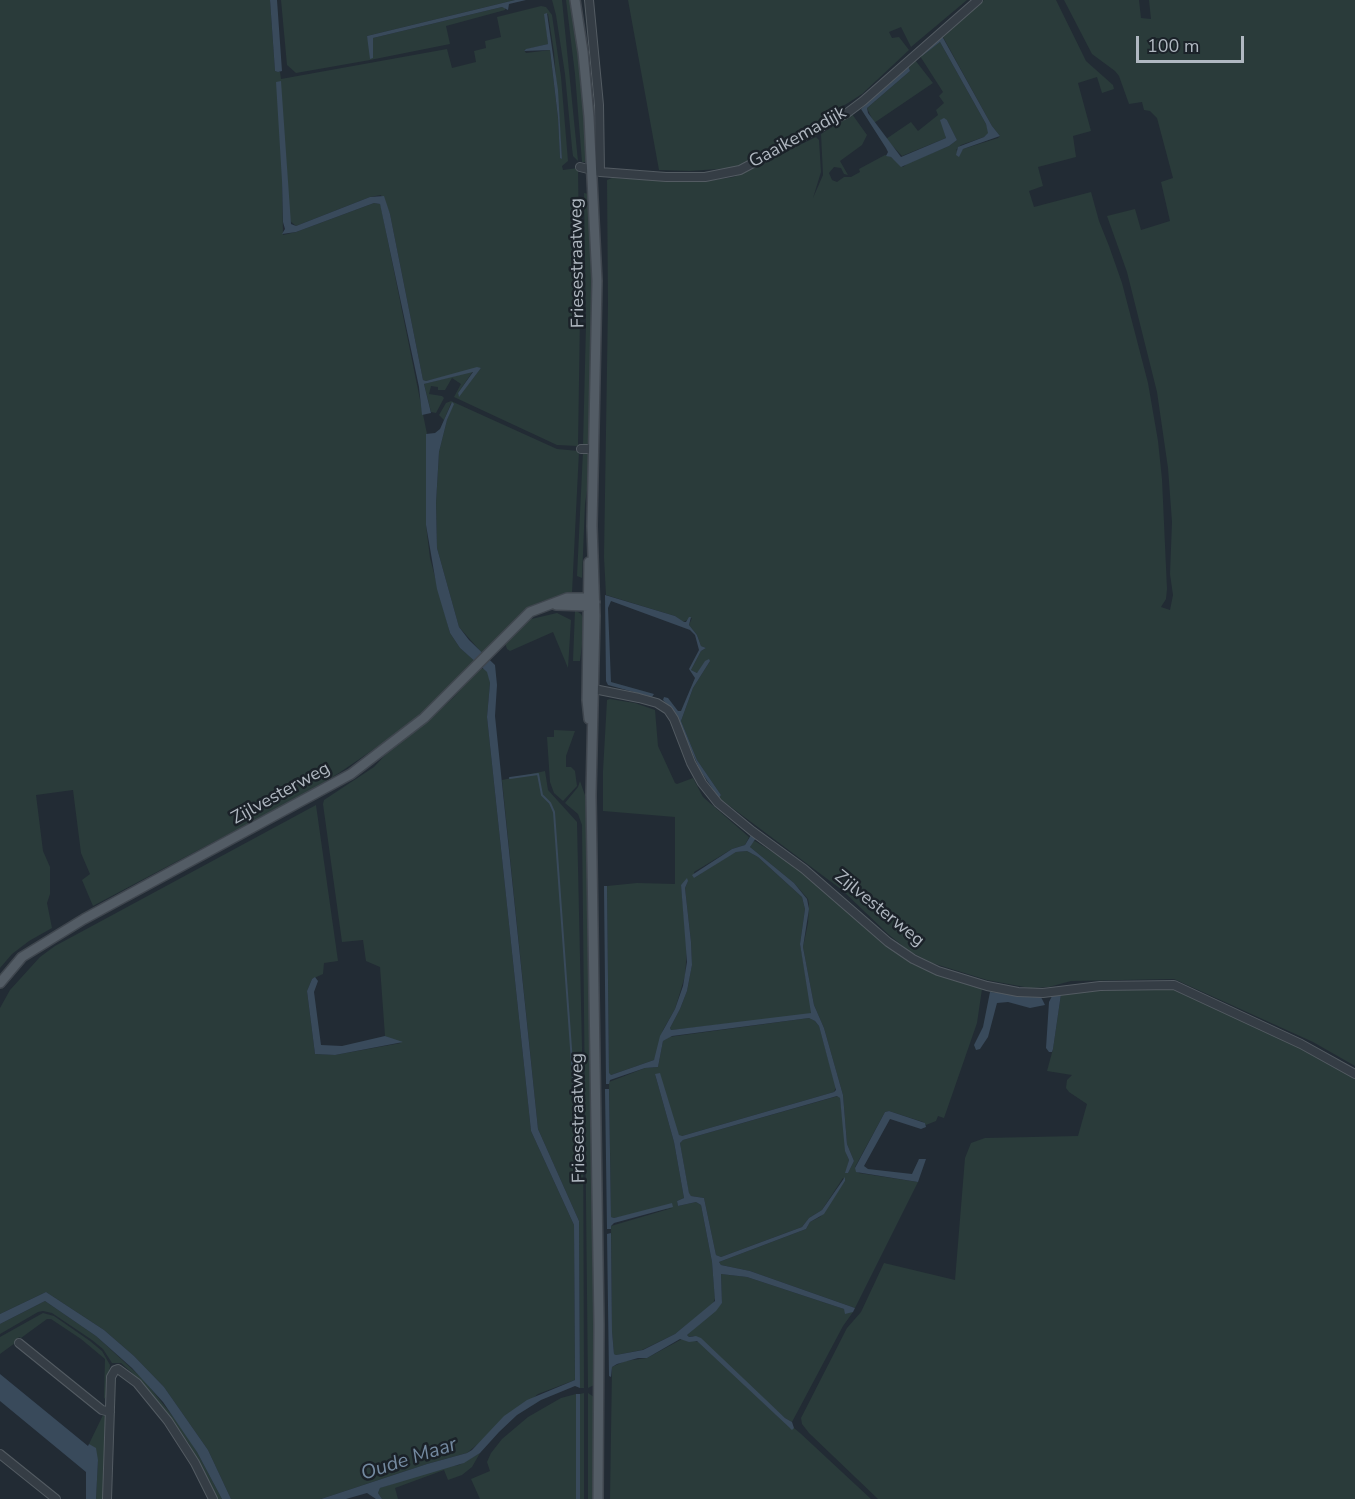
<!DOCTYPE html>
<style>
body{margin:0}
#map{position:relative;width:1355px;height:1499px;overflow:hidden;background:#222b34;font-family:"Nunito Sans",sans-serif}
canvas{display:block}
.scale{position:absolute;left:1136px;top:36px;width:108px;height:27px;box-sizing:border-box;border:3px solid #b0b8c1;border-top:0;padding-left:8px;font-size:18px;line-height:21px;white-space:nowrap;color:#b0b8c1;-webkit-text-stroke:4px #1b2229;paint-order:stroke}
</style>
<div id="map">
<canvas width="1355" height="1499"></canvas>
<div class="scale">100 m</div>
</div>
<script>
const c = document.querySelector('canvas').getContext('2d');
c.lineJoin = 'round';
function paint(path, color) {
  c.fillStyle = color;
  c.fill(path, 'evenodd');
}
function toPath(rows) {
  const path = new Path2D();
  for (const r of rows) {
    path.moveTo(r[0], r[1]);
    for (let i = 2; i < r.length; i += 2) path.lineTo(r[i], r[i + 1]);
  }
  return path;
}
function stroke(path, color, width, dash) {
  c.strokeStyle = color;
  c.lineWidth = width;
  c.lineCap = dash ? 'butt' : 'round';
  c.setLineDash(dash || []);
  c.stroke(path);
}
function label(font, color, halo, rows, align = 'center') {
  c.font = font + ' "Nunito Sans",sans-serif';
  c.lineWidth = 5;
  c.setLineDash([]);
  c.textBaseline = 'middle';
  c.strokeStyle = halo;
  c.fillStyle = color;
  for (const [text, x, y, turn = 0] of rows) {
    c.save();
    c.translate(x, y);
    c.rotate((+turn || 0) * Math.PI / 180);
    c.textAlign = isNaN(turn) ? turn : align;
    if (halo) c.strokeText(text, 0, 0);
    c.fillText(text, 0, 0);
    c.restore();
  }
}
paint(toPath([
 [0,0,270,0,275,71,280,72,281,79,447,49,452,68,476,62,474,51,486,48,485,41,501,37,497,17,541,6,546,7,552,15,561,77,568,161,562,166,563,170,578,168,580,314,578,446,557,445,454,397,461,384,452,378,445,390,438,390,438,387,431,386,429,394,442,396,444,398,436,413,431,412,424,384,473,371,458,393,459,396,481,368,426,381,423,380,390,214,381,195,370,197,296,226,290,221,282,181,283,235,296,232,374,203,380,204,381,207,427,434,426,525,430,558,450,633,460,648,475,661,418,719,339,773,317,787,93,906,82,880,90,874,81,853,73,790,36,795,43,851,50,867,50,894,47,903,52,928,29,941,12,954,0,968],
 [545,14,548,14,554,52,562,159,560,157,558,118,550,50,526,53,524,50,548,44],
 [281,0,515,0,367,36,373,58,373,38,502,7,505,8,505,10,446,26,450,44,370,60,296,73,287,65],
 [552,0,562,0,578,161,573,156,572,148,565,74,556,15],
 [566,0,571,0,578,41,588,160,585,162,582,162,575,74],
 [628,0,967,0,911,47,901,27,889,32,892,38,899,37,909,50,862,94,848,103,750,161,732,168,690,171,659,170],
 [984,0,1056,0,1086,61,1113,85,1114,89,1102,93,1097,77,1078,83,1091,131,1073,136,1076,157,1038,167,1043,186,1029,191,1034,207,1091,192,1099,221,1109,246,1122,283,1148,383,1158,441,1162,479,1167,589,1166,599,1161,607,1170,610,1173,595,1170,574,1172,522,1168,468,1157,392,1127,272,1107,216,1135,209,1141,230,1170,221,1161,182,1173,178,1157,118,1150,111,1144,110,1142,102,1129,104,1119,76,1115,71,1092,54,1064,0,1139,0,1141,18,1151,19,1149,0,1355,0,1355,1066,1313,1042,1174,979,1071,981,1049,987,1030,988,987,980,932,963,909,951,888,934,842,890,719,798,721,795,697,760,681,721,693,688,710,661,697,673,691,670,701,651,706,648,701,646,697,635,689,625,692,618,683,622,675,616,606,595,604,557,608,304,607,180,612,178,700,182,734,177,816,137,819,140,821,172,813,198,823,175,821,134,852,114,867,135,862,145,840,161,848,175,844,174,841,168,834,167,829,173,832,180,837,182,844,177,851,177,860,172,859,169,885,155,891,157,903,167,908,163,949,146,957,140,947,120,941,119,946,138,902,156,886,139,911,122,918,131,938,115,936,110,944,103,939,96,943,92,920,56,940,42,986,124,989,133,984,137,961,145,956,150,960,152,963,149,998,138,1000,136,992,126,943,37],
 [915,60,933,83,874,123,867,108,910,71,908,65],
 [584,193,589,194,592,248,590,442,586,445,583,445,586,325],
 [451,401,557,449,579,451,572,593,540,602,529,608,482,653,459,627,437,548,436,503,439,452,447,420,453,404,451,403,444,420,439,415,446,403],
 [583,451,589,454,589,477,585,504,582,578,577,576],
 [575,610,581,614,585,621,580,661,573,661],
 [557,613,571,620,568,668,553,632,510,651,507,649,505,643,527,620],
 [479,669,484,669,488,672,490,683,487,717,531,1131,574,1225,575,1380,538,1394,467,1453,427,1464,321,1499,231,1499,208,1450,164,1387,134,1356,104,1330,46,1292,0,1314,0,1008,10,990,40,957,55,946,316,805,338,961,324,963,323,974,312,979,307,991,315,1054,335,1055,401,1043,385,1036,380,967,366,961,363,940,342,942,323,804,324,800,374,767,388,752,424,724,453,698],
 [610,699,635,703,655,710,658,746,675,783,677,784,693,778,703,797,749,837,745,845,732,849,694,872,694,878,730,855,736,852,747,851,758,857,802,897,805,909,800,944,812,1011,809,1015,671,1030,670,1028,680,1009,687,991,692,965,691,942,685,888,688,881,681,885,687,949,685,976,675,1009,663,1030,656,1057,654,1060,611,1075,609,1074,607,886,637,883,675,884,675,817,603,811,603,771,607,700],
 [554,730,575,731,566,756,566,767,571,767,575,771,577,786,563,801,554,793,550,782,547,737,554,737],
 [545,771,548,790,577,822,583,1093,584,1388,580,1388,579,1221,538,1129,502,780],
 [580,781,588,804,591,985,594,1385,588,1388,582,825,578,814,565,803,578,787],
 [755,841,801,870,884,944,912,964,982,989,977,1023,944,1118,938,1116,936,1121,926,1125,923,1122,889,1111,885,1112,855,1167,859,1173,918,1182,855,1308,750,1271,721,1265,719,1262,806,1229,810,1222,820,1217,845,1181,843,1178,822,1210,809,1218,802,1227,721,1257,716,1255,704,1198,691,1196,689,1194,680,1143,683,1140,838,1096,840,1098,847,1155,849,1160,847,1168,848,1173,854,1161,847,1144,843,1095,824,1028,814,1005,803,947,808,923,809,904,808,899,794,883,750,847,752,842],
 [1169,988,1177,989,1294,1044,1355,1078,1355,1499,878,1499,809,1433,802,1424,801,1418,847,1328,861,1312,884,1263,955,1280,965,1158,971,1143,985,1138,1078,1136,1087,1104,1069,1092,1066,1088,1067,1080,1072,1075,1047,1071,1053,1049,1061,994,1078,991],
 [809,1018,815,1021,819,1026,836,1087,834,1092,682,1136,679,1136,655,1074,674,1142,684,1198,677,1201,678,1206,696,1202,701,1205,712,1262,715,1298,713,1304,675,1334,642,1350,616,1355,614,1354,612,1331,611,1226,672,1208,614,1218,611,1217,609,1082,645,1068,658,1067,663,1041,669,1037],
 [721,1274,747,1277,844,1309,847,1312,853,1312,843,1326,792,1422,785,1418,693,1336,689,1337,687,1335,722,1303],
 [45,1301,96,1336,144,1380,183,1429,197,1452,222,1499,217,1499,189,1444,162,1406,131,1372,121,1363,112,1363,103,1349,92,1340,52,1313,43,1311,38,1312,0,1334,0,1324],
 [43,1313,54,1316,90,1341,102,1351,110,1365,107,1395,104,1399,105,1359,81,1339,51,1319,47,1319,21,1338,19,1337,15,1343,0,1354,0,1337],
 [682,1339,700,1342,790,1428,794,1428,800,1433,871,1499,610,1499,612,1367,625,1361,647,1358],
 [584,1393,584,1499,580,1499,580,1394],
 [588,1393,594,1397,594,1499,588,1499],
 [576,1394,576,1499,480,1499,471,1479,490,1471,487,1462,491,1453,502,1439,528,1417,561,1398],
 [103,1415,106,1417,105,1499,96,1499,98,1460,89,1444],
 [480,1453,472,1467,462,1475,448,1480,444,1470,395,1488,398,1499,382,1499,378,1493,380,1488,439,1468,459,1465]
]), '#2a3b3a');
paint(toPath([
 [270,0,277,0,282,71,278,72,275,71],
 [515,0,526,0,509,4,508,10,502,7,373,38,373,58,370,59,367,36],
 [547,13,558,90,562,159,560,158,558,118,550,50,524,51,526,49,548,44,544,14],
 [942,36,992,126,1000,136,963,149,959,157,956,155,958,147,984,137,988,133,986,124,940,42,922,56,919,56],
 [908,65,910,71,867,108,868,113,901,157,946,138,940,120,944,118,947,120,957,140,949,146,901,167,891,157,886,156,888,152,886,148,861,109],
 [281,81,291,224,296,226,370,197,384,196,390,214,423,380,426,381,477,367,481,368,459,397,458,393,473,372,424,384,431,413,422,415,419,387,380,204,374,203,296,232,282,234,285,229,283,222,282,181,276,82],
 [452,402,454,404,447,420,439,452,436,503,437,548,459,627,469,640,495,665,497,685,495,716,538,1129,579,1221,580,1388,575,1386,541,1400,517,1415,499,1432,480,1453,464,1463,380,1488,378,1493,382,1499,376,1499,367,1493,346,1499,321,1499,427,1464,467,1453,472,1450,504,1416,527,1400,575,1380,574,1225,531,1131,487,717,490,683,487,672,460,648,450,633,437,589,426,525,426,434,435,433,440,429],
 [605,595,675,616,684,622,686,622,689,617,691,617,689,625,697,635,701,646,706,648,701,651,691,670,697,673,705,661,709,659,710,661,693,688,681,721,697,760,721,795,719,798,700,770,674,712,663,700,664,697,668,698,678,711,681,711,695,678,689,669,699,650,695,635,690,630,611,601,608,608,611,682,654,694,652,697,608,685,606,681],
 [751,835,756,838,750,847,794,883,807,899,809,909,803,947,814,1005,824,1028,843,1095,847,1144,854,1161,848,1173,845,1173,849,1160,845,1151,840,1098,837,1096,683,1140,680,1143,689,1193,691,1196,704,1198,716,1255,721,1257,802,1227,809,1218,822,1210,845,1177,845,1181,824,1214,810,1222,806,1229,719,1262,721,1265,750,1271,855,1308,853,1312,845,1314,844,1309,747,1277,721,1274,722,1303,716,1311,687,1335,689,1337,696,1336,701,1338,785,1418,792,1422,794,1428,792,1430,697,1341,689,1342,680,1339,647,1358,638,1358,617,1364,612,1367,611,1377,609,1376,607,1234,611,1233,612,1331,614,1354,616,1355,643,1350,675,1334,715,1301,712,1262,701,1205,696,1202,678,1206,677,1201,684,1198,674,1142,655,1074,660,1073,679,1135,682,1136,834,1092,836,1090,819,1026,815,1021,809,1018,672,1036,663,1041,658,1067,645,1068,610,1080,609,1084,606,1084,604,886,607,886,609,1073,611,1075,654,1060,660,1036,675,1009,683,986,687,962,681,885,687,878,688,881,685,888,691,942,692,965,687,991,680,1009,670,1028,671,1030,811,1013,800,944,805,909,802,897,758,857,747,851,736,852,694,878,692,875,732,849,745,845],
 [315,977,318,981,314,992,321,1045,342,1046,385,1036,403,1042,335,1055,315,1054,307,991,312,979],
 [990,992,1041,997,1045,1005,1030,1008,1008,1002,997,1003,988,1037,980,1049,976,1050,974,1045,983,1027],
 [1061,994,1053,1049,1052,1052,1049,1052,1046,1048,1049,1002,1052,996],
 [605,1089,609,1089,611,1217,614,1218,672,1203,673,1207,614,1223,611,1226,611,1229,607,1229],
 [889,1111,925,1123,926,1127,921,1129,890,1119,864,1166,868,1169,912,1174,919,1159,926,1159,918,1182,856,1172,855,1168,885,1112],
 [46,1292,104,1330,134,1356,164,1387,208,1450,231,1499,222,1499,197,1452,163,1402,132,1368,96,1336,45,1301,0,1324,0,1314],
 [0,1374,88,1446,89,1444,96,1448,98,1460,96,1499,86,1499,86,1472,0,1401],
 [576,1394,580,1394,580,1499,576,1499]
]), '#394a5b');
stroke(toPath([
 [510,778,538,774,542,795,550,803,554,812,574,1090]
]), '#394a5b', 2);
const minor = toPath([
 [589,0,599,105,600,172],
 [580,167,600,172,666,177,705,177,740,170,847,113,863,101,978,0],
 [581,449,594,449],
 [589,688,639,698,657,703,668,710,674,719,691,763,702,783,718,803,752,831,804,869,888,942,913,959,938,971,987,986,1018,992,1043,993,1100,986,1174,985,1301,1044,1355,1074],
 [19,1343,102,1410,110,1412],
 [0,1454,56,1499],
 [107,1499,111,1377,115,1370,118,1369,137,1383,168,1421,195,1463,213,1499]
]);
const major = toPath([
 [575,0,583,52,589,117,597,281,592,526,595,616,591,795,599,1325,598,1499],
 [556,605,588,606,592,604],
 [589,719,587,700,589,562],
 [0,983,22,957,84,919,351,774,424,718,530,612,567,598,588,598,595,602]
]);
stroke(minor, '#535b62', 10);
stroke(major, '#3f464e', 12);
stroke(minor, '#353d45', 8);
stroke(major, '#535c65', 9);
label('18px', '#b0b8c1', '#1b2229', [
 ["Gaaikemadijk",798,138,-29],
 ["Friesestraatweg",578,263,-91],
 ["Zijlvesterweg",281,794,-29],
 ["Zijlvesterweg",879,909,39],
 ["Friesestraatweg",579,1118,-91]
]);
label('italic 20px', '#748aa1', '#1b2229', [
 ["Oude Maar",409,1460,-18]
]);
</script>
